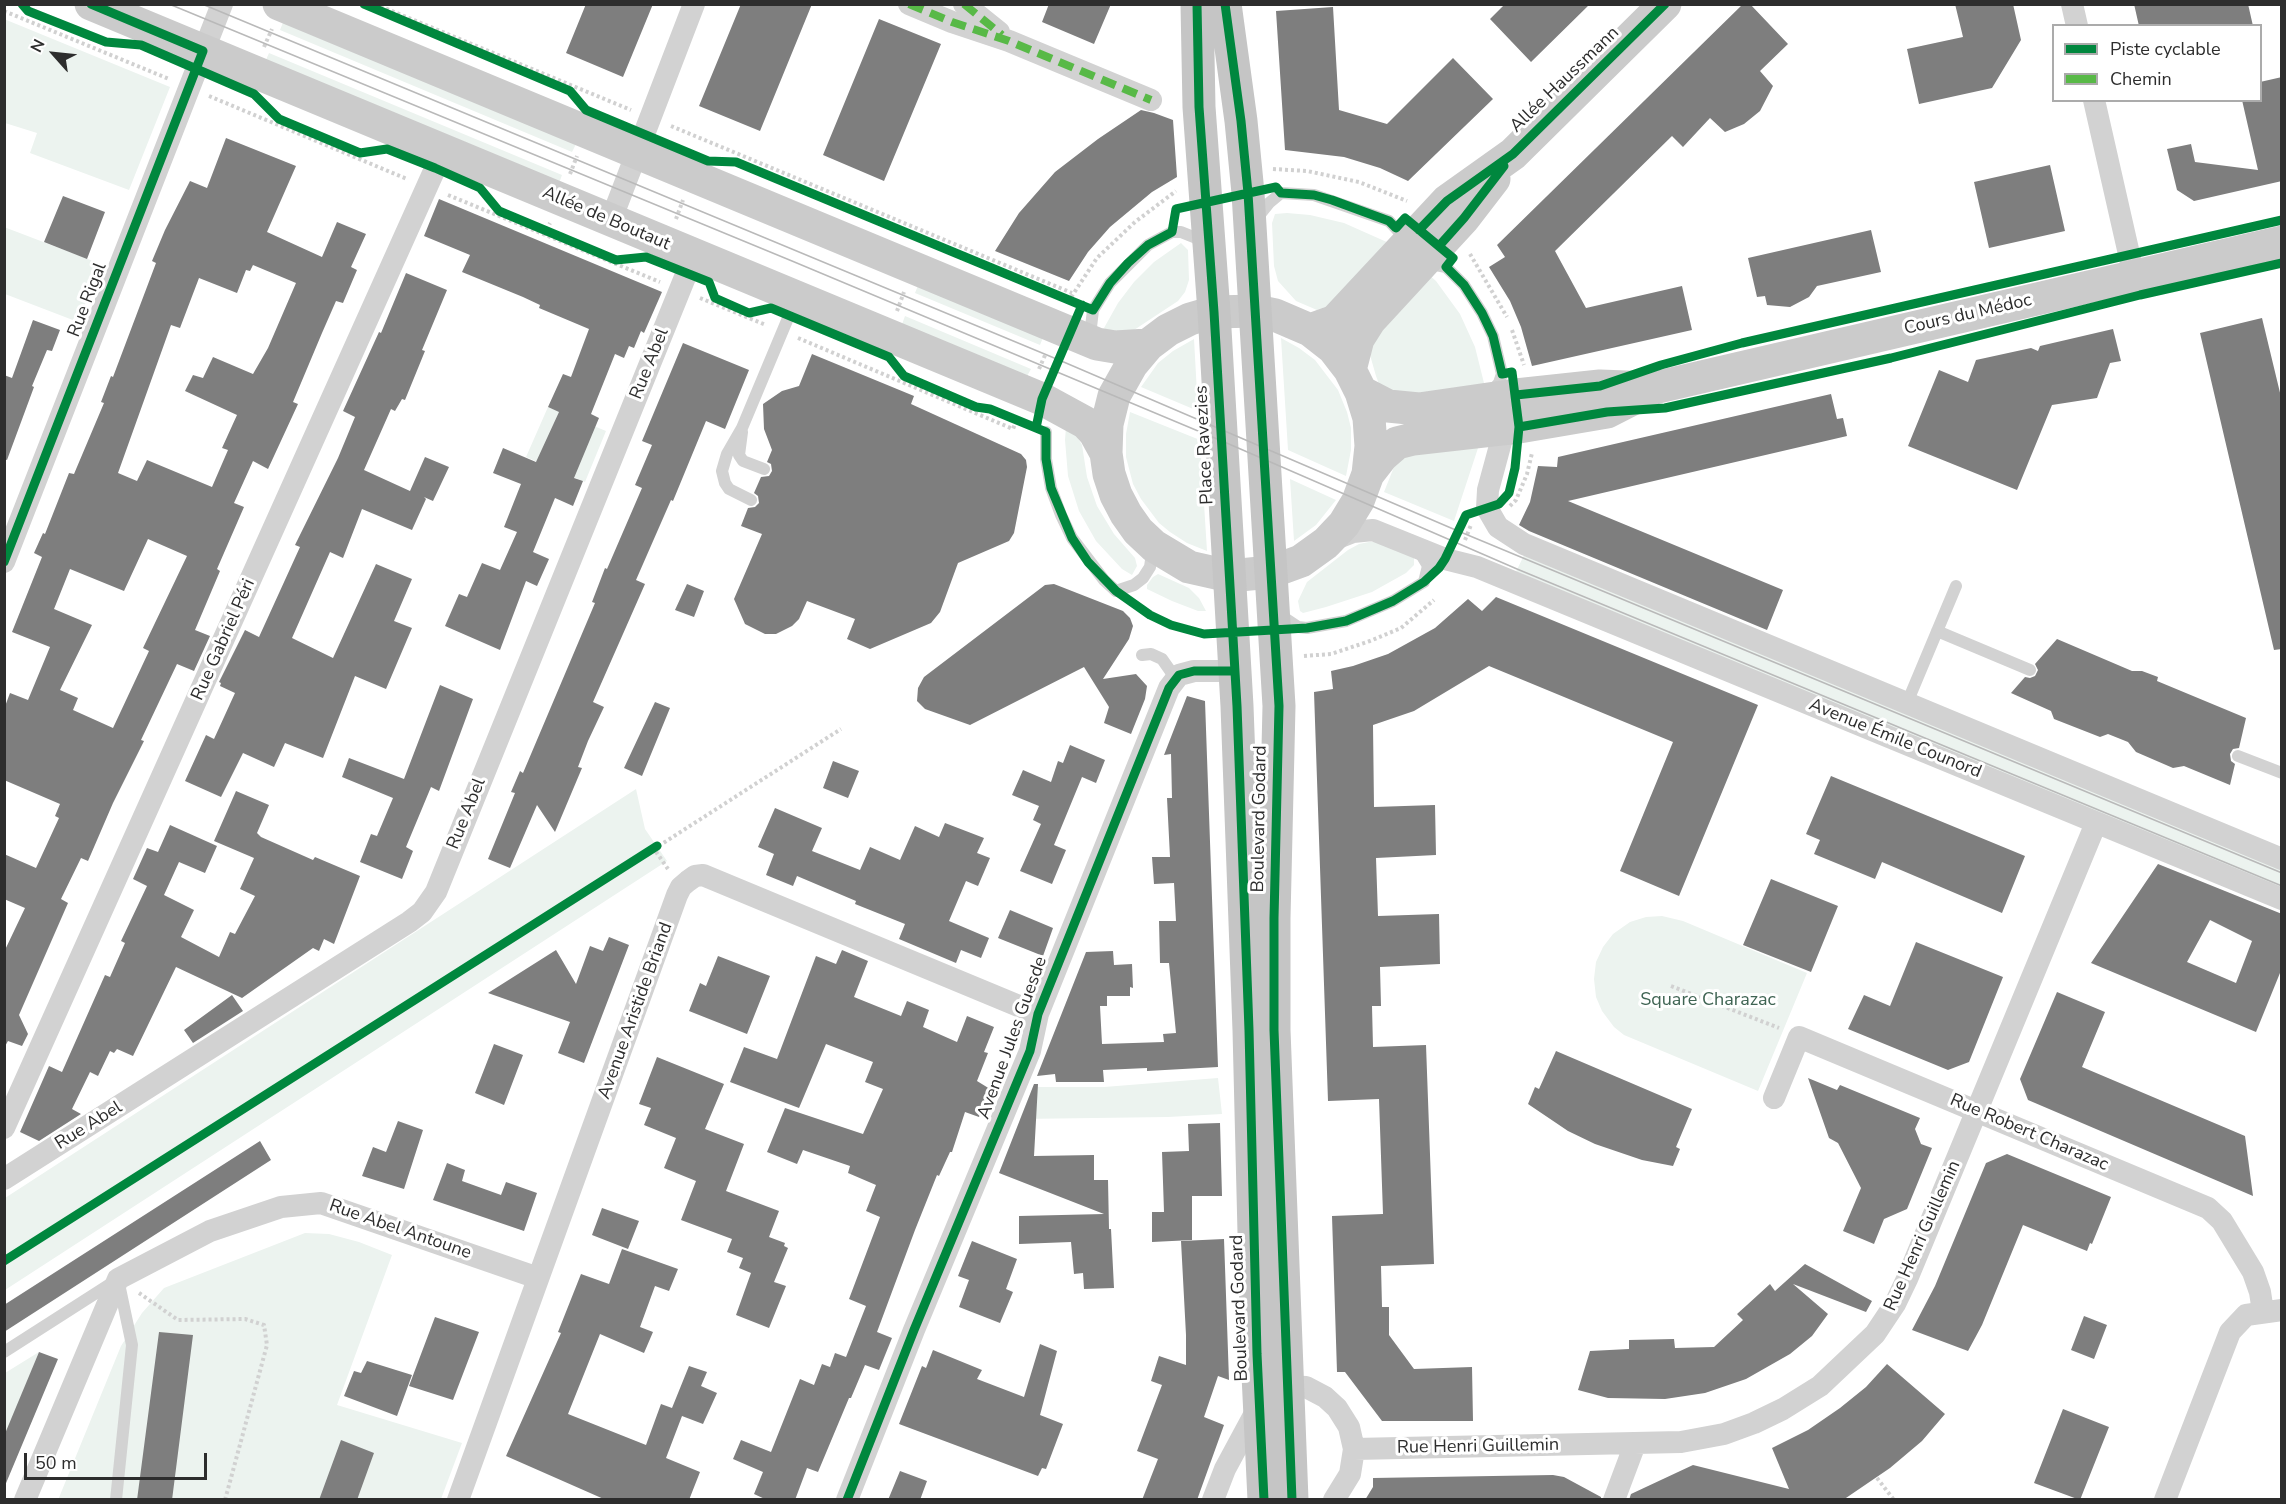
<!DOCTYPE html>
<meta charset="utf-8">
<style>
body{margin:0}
#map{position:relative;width:2286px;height:1504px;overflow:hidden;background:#fff;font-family:"Nunito Sans",sans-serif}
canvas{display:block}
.frame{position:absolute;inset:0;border:6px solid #2d2d2d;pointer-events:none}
.legend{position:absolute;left:2052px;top:24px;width:210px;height:78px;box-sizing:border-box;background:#fff;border:2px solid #ababab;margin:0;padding:8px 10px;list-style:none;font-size:18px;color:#2d2d2d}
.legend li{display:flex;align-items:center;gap:12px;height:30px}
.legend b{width:30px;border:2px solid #ababab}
.north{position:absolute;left:24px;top:24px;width:60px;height:60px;-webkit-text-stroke:4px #fff;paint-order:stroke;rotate:297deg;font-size:16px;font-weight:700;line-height:24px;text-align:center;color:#2d2d2d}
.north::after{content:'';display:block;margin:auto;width:21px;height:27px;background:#2d2d2d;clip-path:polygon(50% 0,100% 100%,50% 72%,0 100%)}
.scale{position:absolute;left:24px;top:1453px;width:183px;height:27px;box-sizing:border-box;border:3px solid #2d2d2d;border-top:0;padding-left:8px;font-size:18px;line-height:21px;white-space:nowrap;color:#2d2d2d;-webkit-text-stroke:4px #fff;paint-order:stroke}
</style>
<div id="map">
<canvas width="2286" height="1504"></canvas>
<div class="frame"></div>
<ul class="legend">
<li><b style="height:8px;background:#00873e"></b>Piste cyclable</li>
<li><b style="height:8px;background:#58b947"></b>Chemin</li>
</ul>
<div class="north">N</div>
<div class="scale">50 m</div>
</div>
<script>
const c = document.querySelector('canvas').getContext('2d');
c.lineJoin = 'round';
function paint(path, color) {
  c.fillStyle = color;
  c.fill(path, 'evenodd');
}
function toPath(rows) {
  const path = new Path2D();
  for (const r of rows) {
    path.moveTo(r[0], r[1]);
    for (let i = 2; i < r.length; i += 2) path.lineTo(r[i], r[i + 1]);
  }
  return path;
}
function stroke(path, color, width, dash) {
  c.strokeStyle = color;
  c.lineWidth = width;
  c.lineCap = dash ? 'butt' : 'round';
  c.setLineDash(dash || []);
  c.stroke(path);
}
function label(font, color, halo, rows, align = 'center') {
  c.font = font + ' "Nunito Sans",sans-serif';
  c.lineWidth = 6;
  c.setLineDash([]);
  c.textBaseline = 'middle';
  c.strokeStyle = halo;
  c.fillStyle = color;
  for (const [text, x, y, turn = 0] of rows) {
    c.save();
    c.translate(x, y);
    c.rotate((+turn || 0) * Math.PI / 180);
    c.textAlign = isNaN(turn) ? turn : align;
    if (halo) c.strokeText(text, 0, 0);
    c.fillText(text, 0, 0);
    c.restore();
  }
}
paint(toPath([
 [4,19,170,87,129,190,30,153,37,133,5,123],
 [284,20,577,142,572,152,280,30],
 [269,53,562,175,558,186,265,62],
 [1287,213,1310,215,1344,223,1389,243,1335,304,1317,310,1296,301,1278,281,1274,266,1272,223,1275,214],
 [4,227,101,264,78,322,5,294],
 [1181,243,1188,250,1189,280,1185,292,1178,301,1131,332,1106,330,1104,328,1118,303,1134,282,1154,262],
 [1428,274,1436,281,1460,314,1475,347,1484,383,1480,386,1399,395,1379,384,1376,376,1370,355,1373,337],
 [919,283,1044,335,1040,345,915,293],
 [905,316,1031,369,1026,378,901,327],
 [1281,338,1299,348,1315,360,1338,390,1347,412,1351,428,1351,450,1346,476,1288,450],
 [1194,339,1198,411,1141,387,1158,363,1173,351],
 [548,407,606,431,585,482,526,457],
 [1130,412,1200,440,1207,551,1187,543,1170,532,1159,523,1141,499,1133,484,1126,457,1126,434],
 [1066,427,1075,433,1082,445,1087,477,1097,506,1114,534,1135,558,1137,566,1132,575,1122,569,1096,541,1079,511,1068,476,1065,440],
 [1480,442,1454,521,1384,492,1394,467,1408,454],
 [1290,479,1336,500,1316,525,1294,541],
 [1369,542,1375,542,1414,557,1414,565,1406,573,1372,592,1326,607,1303,613,1300,611,1298,601,1307,582,1348,550,1359,544],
 [1525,553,2281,867,2281,892,1515,574],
 [1158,574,1189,588,1199,598,1206,611,1198,611,1172,601,1147,589,1147,585,1153,577],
 [636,789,645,829,667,861,5,1290,5,1198],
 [1662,916,1683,921,1807,973,1758,1091,1624,1035,1614,1027,1602,1011,1596,997,1594,979,1596,962,1603,947,1613,934,1630,922,1646,917],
 [1218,1078,1222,1114,1168,1117,1020,1119,1033,1087,1104,1087],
 [305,1233,329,1234,359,1242,392,1255,337,1405,462,1443,441,1499,58,1500,121,1346,142,1313,164,1288],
 [39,1352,5,1436,5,1373]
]), '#ecf3ef');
paint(toPath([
 [586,4,653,4,623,77,566,53],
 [741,4,812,4,760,131,699,106],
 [1049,4,1111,4,1094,44,1042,22],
 [1505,4,1590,4,1531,62,1490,19],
 [1743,4,1750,4,1788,44,1760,71,1773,86,1760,111,1744,124,1725,132,1710,118,1683,147,1672,136,1555,251,1586,308,1682,286,1692,330,1532,366,1521,327,1510,301,1489,267,1505,257,1497,245],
 [1955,4,2013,4,2021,40,1992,88,1919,104,1907,49,1963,37],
 [2134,4,2248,4,2253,26,2139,26],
 [1333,7,1339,110,1387,124,1453,58,1493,99,1408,181,1380,168,1344,157,1285,150,1276,11],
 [879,19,941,44,884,181,823,155],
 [2282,77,2282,181,2194,201,2177,190,2167,149,2191,144,2195,162,2258,170,2242,100,2260,100,2260,82],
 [1141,110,1154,113,1173,120,1177,177,1152,192,1110,227,1088,252,1069,281,995,251,1019,213,1055,172,1098,139],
 [226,138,296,166,267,232,322,257,337,222,366,234,351,267,357,270,343,303,336,301,322,333,293,402,298,404,268,469,253,461,234,503,244,507,217,569,220,571,195,630,210,636,194,671,177,664,141,740,144,741,113,803,88,861,81,858,61,899,68,903,19,1015,28,1034,22,1046,8,1041,4,1048,4,952,25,908,4,899,4,854,36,868,59,818,55,816,60,804,4,780,4,709,10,693,28,700,50,647,12,632,42,557,34,553,43,533,45,534,69,473,74,474,104,403,101,402,111,376,113,377,156,263,152,261,165,230,190,181,207,188],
 [253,265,296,283,268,348,253,374,213,357,203,378,193,375,185,391,237,415,222,448,228,450,212,487,147,460,137,481,118,473,171,325,180,328,199,278,237,293,246,270,250,271],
 [148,539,187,556,143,648,149,651,113,728,73,710,78,698,60,690,92,625,54,609,70,569,124,591],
 [2050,165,2065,231,1989,248,1974,182],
 [63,196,105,212,87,259,44,242],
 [439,199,662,292,644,333,641,331,634,348,629,346,624,358,615,354,591,414,599,418,574,478,583,481,573,506,555,498,533,552,549,559,537,586,526,581,500,650,445,626,459,594,467,597,482,563,500,570,517,532,504,527,521,484,493,473,503,448,536,462,559,412,548,407,563,374,571,377,589,329,539,308,540,305,523,297,462,272,470,255,424,236],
 [1871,230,1881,272,1817,286,1809,297,1790,307,1767,305,1765,296,1757,297,1748,258],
 [406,273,447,290,422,350,425,351,405,400,402,399,395,411,391,409,364,470,410,491,425,457,449,467,433,501,424,497,426,499,412,530,362,509,343,558,330,552,292,638,333,658,376,564,412,579,394,621,412,628,386,689,355,676,323,758,285,743,274,767,243,753,221,797,185,781,206,735,214,739,235,693,220,686,221,683,219,682,245,630,259,637,300,547,295,545,338,458,355,417,343,411,379,332,381,333],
 [2262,318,2282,401,2282,649,2274,650,2200,333],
 [33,320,60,330,52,351,47,350,32,386,34,387,7,460,4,459,4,375,12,378],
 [2113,329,2121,361,2110,363,2097,398,2052,405,2017,490,1908,446,1939,370,1968,382,1976,360,2031,348,2038,351,2040,346],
 [683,343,749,370,725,429,706,421,673,501,671,500,636,580,645,584,593,702,604,707,588,741,578,767,582,768,555,832,537,805,510,868,488,859,515,793,511,792,520,771,523,773,595,603,592,602,605,568,607,569,642,488,635,485,652,445,642,441],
 [812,354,914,396,911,404,1021,454,1026,460,1027,467,1014,533,1009,541,958,563,940,612,931,623,870,649,847,639,855,619,807,601,799,619,792,626,776,634,765,634,745,624,734,599,762,534,741,526,748,508,755,507,759,503,758,496,754,493,761,477,769,476,772,471,771,464,767,462,772,450,764,429,763,404,782,391,799,386],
 [1831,394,1837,419,1843,418,1847,436,1568,501,1783,590,1767,630,1529,531,1519,525,1530,502,1538,466,1557,467,1558,457],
 [687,584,704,591,694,617,675,610],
 [1054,584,1123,611,1130,618,1133,626,1129,639,1103,679,1136,674,1147,686,1145,699,1131,734,1104,723,1109,707,1084,667,970,725,925,709,917,701,918,688,924,677,1045,585],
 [1496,597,1758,705,1679,896,1620,871,1673,742,1489,666,1414,711,1373,725,1374,807,1435,805,1436,855,1376,858,1378,916,1439,914,1440,964,1380,967,1381,1006,1372,1006,1373,1047,1426,1045,1434,1264,1381,1266,1382,1307,1389,1307,1389,1335,1414,1369,1472,1367,1473,1421,1382,1421,1345,1372,1337,1372,1332,1216,1383,1214,1379,1099,1328,1101,1314,692,1333,689,1331,671,1353,666,1388,654,1435,628,1468,599,1482,611],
 [2057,639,2132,671,2142,671,2158,677,2157,681,2246,718,2239,748,2233,749,2230,754,2231,761,2235,764,2230,785,2184,766,2173,768,2136,752,2128,742,2108,734,2100,737,2054,719,2051,711,2011,693,2025,677,2030,678,2035,676,2038,670,2035,664],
 [440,685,473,699,439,791,431,787,406,847,413,851,402,879,360,862,371,834,377,836,393,798,342,777,349,758,404,779],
 [1187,696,1205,701,1218,1067,1147,1071,1147,1068,1103,1070,1104,1082,1056,1082,1055,1074,1037,1076,1086,952,1113,951,1114,965,1132,964,1133,988,1130,987,1130,996,1107,996,1107,1006,1100,1006,1102,1044,1164,1042,1163,1034,1176,1033,1169,963,1160,963,1159,921,1176,921,1174,883,1154,884,1152,857,1170,857,1167,798,1172,798,1171,754,1164,755],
 [655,702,670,708,642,776,624,768],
 [1070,745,1105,760,1096,783,1082,777,1054,845,1066,850,1052,884,1020,871,1041,824,1033,820,1039,806,1012,795,1023,770,1051,782,1058,761,1063,763],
 [833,761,859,771,848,798,823,788],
 [1831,776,2025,856,2002,913,1882,862,1875,879,1814,854,1820,840,1806,834],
 [236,791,269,805,257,833,261,837,313,860,315,857,360,876,334,944,324,939,319,951,313,948,242,998,176,967,133,1056,117,1049,114,1053,110,1051,98,1076,90,1072,72,1109,81,1114,39,1141,20,1132,49,1066,62,1072,105,975,110,977,125,943,121,941,147,886,133,879,147,848,158,852,170,825,217,846,205,873,179,862,164,895,194,910,181,937,219,957,230,932,235,934,255,896,240,889,254,858,214,841],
 [775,808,822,828,812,851,860,870,870,847,900,860,915,826,939,837,945,823,984,838,977,853,990,858,978,886,966,881,949,921,989,938,981,958,961,950,956,963,899,939,905,924,855,904,856,901,797,876,793,886,766,875,774,854,758,847],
 [2158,864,2282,914,2282,968,2256,1032,2091,963],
 [2210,920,2252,941,2236,983,2187,962],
 [1771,879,1838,906,1811,972,1743,945],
 [1010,910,1053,928,1043,956,998,938],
 [609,937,629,945,584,1063,558,1053,570,1022,488,993,556,950,576,984,590,946,603,951],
 [1916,942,2003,977,1969,1062,1948,1070,1848,1029,1864,995,1890,1006],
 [842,950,868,961,854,997,901,1016,907,1001,929,1010,923,1027,957,1042,967,1016,994,1027,984,1052,988,1053,977,1081,990,1089,979,1117,965,1112,952,1152,950,1152,939,1176,937,1175,915,1230,877,1332,892,1338,879,1370,865,1365,851,1398,849,1398,818,1472,807,1468,795,1500,767,1500,754,1494,763,1472,733,1459,741,1440,771,1452,800,1379,814,1385,822,1364,830,1367,835,1353,846,1357,866,1306,849,1299,880,1217,866,1211,876,1185,848,1173,850,1166,803,1150,797,1164,767,1152,785,1108,863,1134,883,1089,865,1082,873,1062,826,1044,799,1108,730,1082,744,1047,777,1059,816,956,836,964],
 [718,956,770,976,747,1034,689,1011,700,983,706,986],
 [2057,992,2105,1012,2082,1067,2245,1136,2253,1196,2028,1100,2020,1079],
 [232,995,243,1011,193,1043,184,1030],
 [494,1044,523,1055,504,1105,475,1093],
 [1556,1051,1692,1109,1676,1147,1680,1149,1673,1166,1642,1160,1595,1144,1568,1131,1528,1104,1535,1087,1539,1089],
 [657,1057,724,1084,705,1129,744,1144,726,1191,779,1211,769,1237,785,1243,784,1246,788,1248,774,1282,786,1286,769,1328,736,1315,751,1273,739,1268,743,1258,727,1252,732,1239,681,1220,696,1181,664,1168,676,1138,644,1125,651,1108,639,1104],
 [1808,1078,1837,1090,1840,1085,1920,1118,1915,1129,1921,1144,1932,1148,1907,1209,1884,1219,1874,1244,1843,1231,1861,1188,1838,1143,1829,1138],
 [1034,1084,1038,1084,1034,1156,1094,1155,1094,1180,1108,1180,1109,1229,1111,1229,1114,1288,1084,1289,1083,1273,1074,1274,1071,1242,1019,1244,1019,1216,1104,1214,999,1173],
 [398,1121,423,1130,404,1189,362,1176,373,1147,386,1152],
 [1220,1123,1222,1196,1192,1196,1192,1240,1152,1242,1152,1212,1164,1212,1162,1152,1189,1151,1188,1124],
 [260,1141,271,1160,4,1332,4,1305],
 [2007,1154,2111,1197,2092,1244,2090,1243,2087,1251,2023,1225,1982,1325,1968,1351,1912,1330,1935,1286,1986,1163],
 [447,1163,465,1170,462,1181,501,1195,506,1182,537,1193,524,1231,433,1200],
 [602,1208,639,1221,628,1249,592,1235],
 [1224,1239,1229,1380,1218,1376,1204,1417,1224,1425,1197,1500,1142,1500,1158,1459,1137,1451,1162,1385,1151,1381,1159,1356,1186,1365,1186,1335,1181,1241],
 [972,1241,1017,1259,1006,1289,1013,1292,1000,1323,959,1307,969,1280,958,1276],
 [622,1249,678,1269,669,1291,655,1286,640,1327,653,1332,644,1353,600,1334,568,1414,646,1445,661,1404,672,1408,689,1366,707,1372,701,1386,717,1393,703,1424,682,1416,666,1458,700,1472,689,1500,606,1500,506,1456,561,1333,558,1332,581,1274,609,1284],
 [1805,1264,1872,1301,1866,1312,1793,1284,1828,1314,1812,1336,1790,1354,1746,1379,1705,1393,1665,1399,1608,1398,1578,1390,1590,1351,1629,1349,1629,1340,1674,1339,1675,1348,1714,1347,1743,1320,1737,1314,1747,1305,1770,1284,1775,1291],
 [2084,1316,2107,1325,2094,1359,2071,1350],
 [435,1317,479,1332,453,1400,409,1386],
 [159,1332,193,1335,172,1500,137,1500],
 [1040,1344,1057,1351,1040,1415,1063,1424,1046,1469,1042,1468,1038,1476,899,1424,922,1366,926,1368,933,1350,982,1370,977,1379,1024,1397],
 [39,1352,58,1359,4,1488,4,1436],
 [367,1361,412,1375,397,1416,344,1396,354,1371,361,1373],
 [1887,1364,1945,1414,1922,1441,1890,1468,1843,1500,1629,1500,1631,1494,1693,1465,1789,1489,1772,1448,1808,1430,1840,1408,1866,1387],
 [2063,1409,2109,1427,2080,1500,2034,1483],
 [341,1440,374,1453,357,1500,319,1500],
 [900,1471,927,1481,920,1500,888,1500],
 [1553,1475,1564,1477,1601,1497,1601,1500,1365,1500,1373,1487,1373,1478]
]), '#7e7e7e');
stroke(toPath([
 [375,4,631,110],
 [4,11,169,79],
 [264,47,272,29],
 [209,96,407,179],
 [671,126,1072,293],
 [1273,169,1307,171,1359,182,1407,201],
 [570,174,577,156],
 [448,195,660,282],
 [676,219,683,200],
 [544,235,550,223],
 [1470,254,1507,317],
 [700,298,766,325],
 [1068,302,1097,258,1135,222,1176,191],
 [897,311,904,292],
 [1512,330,1524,365],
 [798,338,1013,429,1017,419],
 [1039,369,1046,353],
 [1510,506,1516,500,1527,474,1532,453],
 [1465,540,1471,525],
 [1304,656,1331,654,1370,641,1401,628,1434,600],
 [668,869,654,849,841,729],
 [1671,986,1779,1028],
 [4,1261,657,846],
 [139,1293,178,1320,245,1319,264,1325,267,1345,225,1500],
 [1877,1478,1894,1500]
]), '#d1d1d1', 4, [3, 3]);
stroke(toPath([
 [1257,218,1269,203,1281,193,1314,195,1389,221,1402,235,1401,243],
 [1426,267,1436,265,1446,267,1464,285,1482,313,1493,336,1502,374,1499,383,1491,392],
 [1095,340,1091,327,1093,310,1110,283,1148,245,1172,232,1181,232,1196,238,1204,247],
 [742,432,739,455,743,461,764,469],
 [1046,432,1046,459,1051,488,1061,515,1072,538,1104,580,1116,591,1134,585,1143,578,1150,567,1153,547],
 [751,500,729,489,725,483,722,471,727,454,742,428,796,299],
 [1277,613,1298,627,1307,628,1346,621,1393,601,1424,582,1428,566,1419,551],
 [1937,631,2030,670],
 [1142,655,1151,654,1162,659,1176,679],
 [1907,703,1956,586],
 [2238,756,2282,773],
 [4,1352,118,1279,132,1345,116,1500]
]), '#d2d2d2', 12);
stroke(toPath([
 [909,4,952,22,1009,41,1151,100],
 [964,4,999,32],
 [2072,4,2077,26],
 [2094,100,2134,276],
 [611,220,694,4],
 [1510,428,1503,435,1501,442,1488,490,1487,508,1498,527,1524,544,2282,859],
 [1330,541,1353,532,1373,530,1445,559,1477,567,2282,899],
 [4,562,222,4],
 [1774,1098,1799,1037,2208,1208,2222,1221,2253,1272,2260,1292,2263,1312],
 [4,1128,443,151],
 [4,1179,409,922,422,912,436,892,694,255],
 [1354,1449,1681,1442,1724,1434,1754,1423,1783,1409,1820,1386,1875,1334,1895,1304,1907,1279,2096,823],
 [25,1500,118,1279,210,1231,281,1207,321,1203,538,1278],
 [458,1500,677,895,681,887,688,881,695,876,703,875,1038,1014],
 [847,1500,914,1330,1030,1051,1038,1014,1169,688,1179,675,1194,671,1233,671],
 [1213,1500,1225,1469,1260,1404,1287,1386,1306,1387,1325,1397,1337,1408,1349,1427,1354,1449,1350,1474,1334,1500],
 [1614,1500,1635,1444],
 [2165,1500,2230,1332,2246,1315,2282,1310]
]), '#d2d2d2', 22);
stroke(toPath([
 [91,4,1042,399,1086,423,1095,433,1106,453],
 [279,4,1097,344,1115,347,1148,345],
 [1310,330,1335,321,1447,201,1513,154,1665,4],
 [1350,370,1358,339,1370,320,1464,218,1494,179],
 [1361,392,1388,406,1419,409,1516,395,1600,386,1651,388],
 [1368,474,1371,446,1369,418,1361,392,1350,370,1333,348,1310,330,1275,315,1256,311,1214,312,1190,319,1168,330,1148,345,1132,364,1114,396,1107,424,1106,453,1109,474,1116,495,1126,514,1138,531,1154,546,1189,567,1229,576,1271,572,1301,561,1326,543,1344,524,1358,501,1368,474,1382,456,1397,443,1413,439,1519,427,1607,412,1654,388,2282,242]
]), '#cbcbcb', 33);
stroke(toPath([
 [1197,4,1199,107,1214,312,1237,706,1249,1030,1257,1354,1264,1500],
 [1225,4,1241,121,1248,193,1279,706,1274,918,1274,1030,1292,1500]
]), '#c5c5c5', 33);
stroke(toPath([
 [169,4,792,261,1222,441,1517,569,2282,886],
 [202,4,1059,360,1458,531,2282,873]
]), '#b9b9b9', 1.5);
stroke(toPath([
 [909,4,952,22,1009,41,1151,100],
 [964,4,1002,35]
]), '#58b947', 8, [15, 8]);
stroke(toPath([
 [22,4,28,11,106,42,141,45,254,94,279,119,360,153,387,149,435,168,480,188,499,211,616,260,646,257,709,282,715,298,749,313,771,308,889,357,904,376,976,407,990,409,1046,432,1046,459,1051,488,1072,538,1088,562,1116,591,1150,615,1171,625,1204,634,1307,628,1346,621,1393,601,1424,582,1439,568,1445,559,1466,515,1499,504,1509,493,1515,468,1519,427,1512,372,1502,374,1493,336,1482,313,1464,285,1446,267,1453,258,1405,218,1396,228,1389,221,1332,200,1314,195,1281,193,1276,187,1176,209,1172,232,1148,245,1128,263,1110,283,1093,310,736,162,708,161,586,110,570,91,364,4],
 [1197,4,1199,107,1214,312,1237,706,1249,1030,1257,1354,1264,1500],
 [1225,4,1241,121,1248,193,1279,706,1274,918,1274,1030,1292,1500],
 [1419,230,1447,201,1513,154,1665,4],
 [1439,246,1464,218,1504,166],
 [1516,395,1600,386,1661,365,1742,343,2282,220],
 [1519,427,1607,412,1665,408,1891,358,2140,295,2282,263],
 [1036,428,1042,399,1082,305],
 [4,562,203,51,91,4],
 [4,1261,657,846],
 [847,1500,914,1330,1030,1051,1038,1014,1169,688,1179,675,1194,671,1233,671]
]), '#00873e', 9);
label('18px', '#2d2d2d', '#fff', [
 ["Allée Haussmann",1565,80,-44],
 ["Allée de Boutaut",606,219,23],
 ["Rue Rigal",88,300,-69],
 ["Cours du Médoc",1968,315,-13],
 ["Rue Abel",650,364,-68],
 ["Place Ravezies",1205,445,-93],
 ["Rue Gabriel Péri",224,640,-66],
 ["Avenue Émile Counord",1895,739,22],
 ["Rue Abel",467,814,-68],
 ["Boulevard Godard",1260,819,-89],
 ["Avenue Aristide Briand",636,1011,-70],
 ["Avenue Jules Guesde",1013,1038,-70],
 ["Rue Abel",89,1126,-32],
 ["Rue Robert Charazac",2029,1133,23],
 ["Rue Abel Antoune",400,1230,19],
 ["Rue Henri Guillemin",1923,1236,-66],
 ["Boulevard Godard",1240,1308,-92],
 ["Rue Henri Guillemin",1478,1447,-1]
]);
label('18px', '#3f6453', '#fff', [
 ["Square Charazac",1708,1001]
]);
</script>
